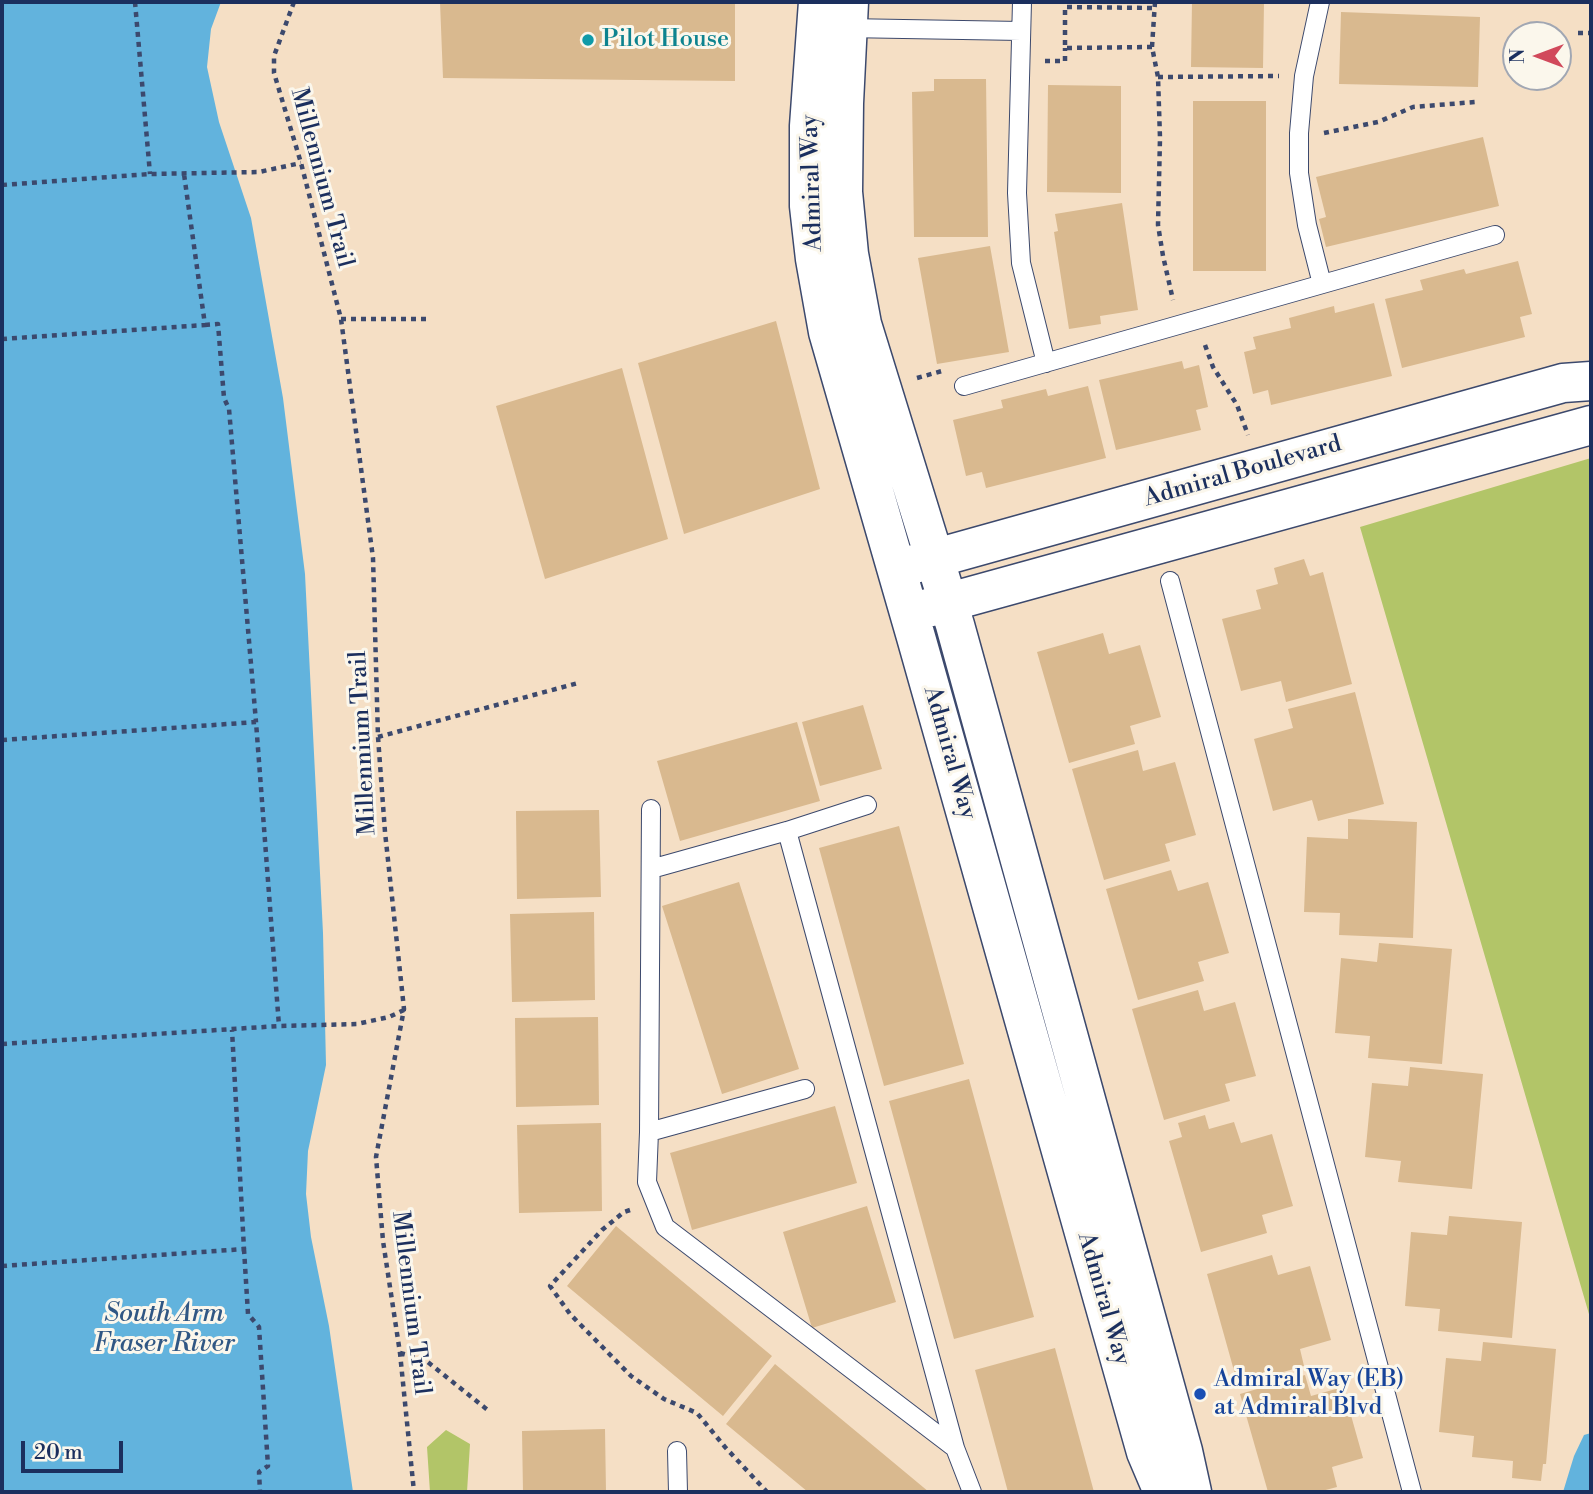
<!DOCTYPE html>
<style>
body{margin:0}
#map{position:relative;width:1593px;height:1494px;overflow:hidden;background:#f5dfc5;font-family:"Libre Bodoni",serif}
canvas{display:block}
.frame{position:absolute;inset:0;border:4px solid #1b2f5e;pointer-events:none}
.north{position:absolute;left:1502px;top:21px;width:70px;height:70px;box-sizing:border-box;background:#fbf7ec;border:2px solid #a1a7b3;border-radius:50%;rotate:270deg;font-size:19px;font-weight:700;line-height:28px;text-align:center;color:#1b2f5e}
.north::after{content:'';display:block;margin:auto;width:24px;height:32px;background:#d1495b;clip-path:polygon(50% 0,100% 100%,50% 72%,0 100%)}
.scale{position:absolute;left:21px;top:1441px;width:102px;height:32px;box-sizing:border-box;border:4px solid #1b2f5e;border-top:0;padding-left:9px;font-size:21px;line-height:24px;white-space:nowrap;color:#1b2f5e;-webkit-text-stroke:5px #fbf7ec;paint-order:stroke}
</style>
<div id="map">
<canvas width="1593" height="1494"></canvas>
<div class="frame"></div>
<div class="north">N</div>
<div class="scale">20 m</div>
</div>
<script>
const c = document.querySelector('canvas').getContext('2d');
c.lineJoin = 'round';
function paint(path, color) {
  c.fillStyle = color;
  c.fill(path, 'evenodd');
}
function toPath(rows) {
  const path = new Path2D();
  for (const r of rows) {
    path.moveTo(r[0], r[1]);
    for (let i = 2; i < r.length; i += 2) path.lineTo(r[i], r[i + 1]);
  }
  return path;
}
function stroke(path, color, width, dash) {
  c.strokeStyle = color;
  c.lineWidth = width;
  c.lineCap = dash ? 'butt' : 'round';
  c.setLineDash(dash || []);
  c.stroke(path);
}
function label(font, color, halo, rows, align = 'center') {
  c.font = font + ' "Libre Bodoni",serif';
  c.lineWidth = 6;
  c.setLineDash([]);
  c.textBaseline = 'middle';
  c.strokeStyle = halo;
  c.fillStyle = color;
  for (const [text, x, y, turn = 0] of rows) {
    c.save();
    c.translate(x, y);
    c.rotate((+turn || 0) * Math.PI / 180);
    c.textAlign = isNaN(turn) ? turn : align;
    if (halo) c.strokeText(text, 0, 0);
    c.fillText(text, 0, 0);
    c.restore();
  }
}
paint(toPath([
 [1591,458,1591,1321,1360,527],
 [446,1430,470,1444,467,1492,430,1492,427,1447]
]), '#b2c568');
paint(toPath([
 [2,2,221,2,211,29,207,67,219,122,251,218,283,398,305,574,323,933,326,1065,308,1151,306,1194,311,1237,329,1326,353,1492,2,1492],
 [1591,1433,1591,1492,1563,1492,1574,1456,1584,1435]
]), '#62b3dd');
paint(toPath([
 [440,2,735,2,735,81,443,78],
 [1192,2,1264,2,1263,68,1191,67],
 [1341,12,1480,17,1478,87,1339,84],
 [934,79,986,79,988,237,914,237,912,92,934,91],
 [1048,85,1121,86,1121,193,1047,192],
 [1193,101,1266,101,1266,271,1193,271],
 [1483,137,1499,206,1326,247,1319,219,1326,217,1316,177],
 [1122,203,1138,310,1100,316,1101,324,1069,329,1054,232,1058,231,1055,214],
 [990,246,1009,352,937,364,918,258],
 [1518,261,1532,314,1520,317,1525,337,1402,368,1385,299,1423,290,1420,280,1464,269,1466,274],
 [1374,303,1392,376,1271,405,1268,390,1253,394,1244,352,1256,349,1253,337,1291,328,1289,318,1334,306,1335,313],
 [776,321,820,489,684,534,638,363],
 [1182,361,1184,369,1199,365,1208,407,1196,410,1201,430,1116,450,1099,380],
 [622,368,668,539,545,579,496,406],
 [1088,386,1106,458,986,488,982,472,966,476,953,420,1003,408,1001,400,1046,389,1048,396],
 [1304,559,1310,576,1323,572,1352,684,1286,702,1281,681,1241,691,1222,619,1261,609,1256,590,1278,584,1274,568],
 [1103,633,1109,654,1140,645,1161,717,1130,726,1135,744,1069,763,1037,652],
 [1355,692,1384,804,1318,821,1312,800,1273,811,1254,739,1293,728,1288,709],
 [863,705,882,769,820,786,802,722],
 [797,722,820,801,680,841,657,761],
 [1138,750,1143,771,1175,762,1196,835,1165,844,1170,861,1104,880,1072,769],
 [599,810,601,897,517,899,516,811],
 [1348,819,1417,822,1413,938,1339,935,1340,913,1304,912,1307,837,1348,839],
 [899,826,964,1064,884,1086,819,848],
 [1171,870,1178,891,1208,882,1229,953,1198,962,1204,981,1138,1000,1106,889],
 [739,882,799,1069,722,1094,662,906],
 [594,912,595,1000,512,1002,510,914],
 [1379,943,1452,949,1442,1064,1368,1058,1370,1036,1335,1033,1341,958,1377,962],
 [1198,990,1204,1011,1235,1002,1256,1076,1225,1084,1230,1101,1164,1120,1132,1009],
 [598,1017,599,1105,516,1107,515,1018],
 [1410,1067,1483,1074,1472,1189,1398,1182,1401,1161,1365,1157,1372,1083,1408,1086],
 [969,1079,1034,1317,954,1339,889,1101],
 [835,1106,857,1183,692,1230,670,1153],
 [1205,1115,1209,1129,1234,1122,1241,1143,1272,1134,1293,1206,1262,1215,1267,1233,1201,1252,1169,1141,1182,1137,1178,1123],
 [601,1123,602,1211,519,1213,517,1125],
 [867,1206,896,1302,812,1328,783,1232],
 [1449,1216,1522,1222,1512,1338,1438,1331,1440,1309,1405,1306,1411,1232,1447,1235],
 [616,1226,772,1356,723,1416,567,1286],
 [1272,1255,1278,1275,1310,1266,1331,1340,1300,1349,1304,1366,1238,1385,1207,1274],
 [1483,1342,1556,1349,1546,1464,1543,1464,1541,1481,1512,1478,1513,1461,1472,1457,1474,1436,1439,1432,1446,1358,1481,1361],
 [1055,1348,1094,1492,1008,1492,975,1370],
 [775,1364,929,1492,808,1492,726,1424],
 [1305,1375,1311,1396,1343,1387,1363,1458,1332,1467,1337,1487,1318,1492,1268,1492,1240,1394],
 [605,1429,606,1492,523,1492,522,1431]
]), '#d9b98f');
const lane = toPath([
 [1022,2,1017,193,1021,263,1046,363],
 [1320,2,1304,76,1299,133,1299,173,1307,225,1322,284],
 [845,28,1021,31],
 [964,386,1495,235],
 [1170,581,1412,1492],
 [651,809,649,1132,647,1182,665,1227,955,1448,972,1492],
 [787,831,955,1448],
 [651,869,787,831,867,805],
 [649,1132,805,1089],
 [677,1451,678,1492]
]);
const secondary = toPath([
 [818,2,809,126,809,206,815,259,828,332,916,637,1146,1452,1163,1492],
 [849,2,844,103,843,192,849,254,862,324,955,625,1183,1451,1192,1492],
 [911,565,1563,383,1591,381],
 [924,609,1591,425]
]);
stroke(lane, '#3c496d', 20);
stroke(secondary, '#3c496d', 41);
stroke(toPath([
 [135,2,150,174],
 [294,2,274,56,274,73,301,163,341,319,373,558,378,737,385,832,404,1009,376,1157,383,1241,400,1353,414,1492],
 [1155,2,1152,47,1158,77,1160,138,1158,225,1163,256,1173,300],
 [1578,33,1591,33],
 [1152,47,1065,48,1065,7,1153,8],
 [1045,61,1065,61,1065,48],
 [1158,77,1279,76],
 [1324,133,1378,122,1413,107,1475,102],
 [2,185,150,174,259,172,301,163],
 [341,319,428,319],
 [205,325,218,324,224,398,229,409,256,722],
 [2,339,205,325,184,174],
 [1205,345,1213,367,1237,405,1248,435],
 [917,378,942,371],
 [378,737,578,683],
 [2,740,256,722,279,1026],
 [2,1044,279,1026,357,1024,389,1017,404,1010],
 [630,1210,624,1212,602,1230,550,1286,570,1314,631,1376,664,1399,697,1413,725,1447,767,1492],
 [244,1249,248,1314,259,1327,268,1466,259,1472,260,1492],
 [2,1266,244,1249,232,1030],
 [400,1353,424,1359,489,1411]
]), '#3c496d', 4.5, [5, 5]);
stroke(lane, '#fff', 18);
stroke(secondary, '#fff', 38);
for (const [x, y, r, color] of [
 [588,40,7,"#0f9aa8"],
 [1200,1394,7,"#1a4fb4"]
]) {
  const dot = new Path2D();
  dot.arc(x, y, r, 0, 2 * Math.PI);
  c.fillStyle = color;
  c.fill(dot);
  stroke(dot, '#fbf7ec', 2.5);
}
label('24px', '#0d838f', '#fbf7ec', [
 ["Pilot House",602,40]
], 'left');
label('24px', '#1b2f5e', '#fbf7ec', [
 ["Millennium Trail",321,178,75],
 ["Admiral Way",813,183,-92],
 ["Admiral Boulevard",1243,472,-16],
 ["Millennium Trail",364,743,-93],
 ["Admiral Way",949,753,74],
 ["Admiral Way",1103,1299,74],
 ["Millennium Trail",410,1303,83]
]);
label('24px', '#164399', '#fbf7ec', [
 ["Admiral Way (EB)",1214,1380],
 ["at Admiral Blvd",1214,1408]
], 'left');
label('italic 26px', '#305784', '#fbf7ec', [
 ["South Arm",164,1315],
 ["Fraser River",164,1345]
]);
</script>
